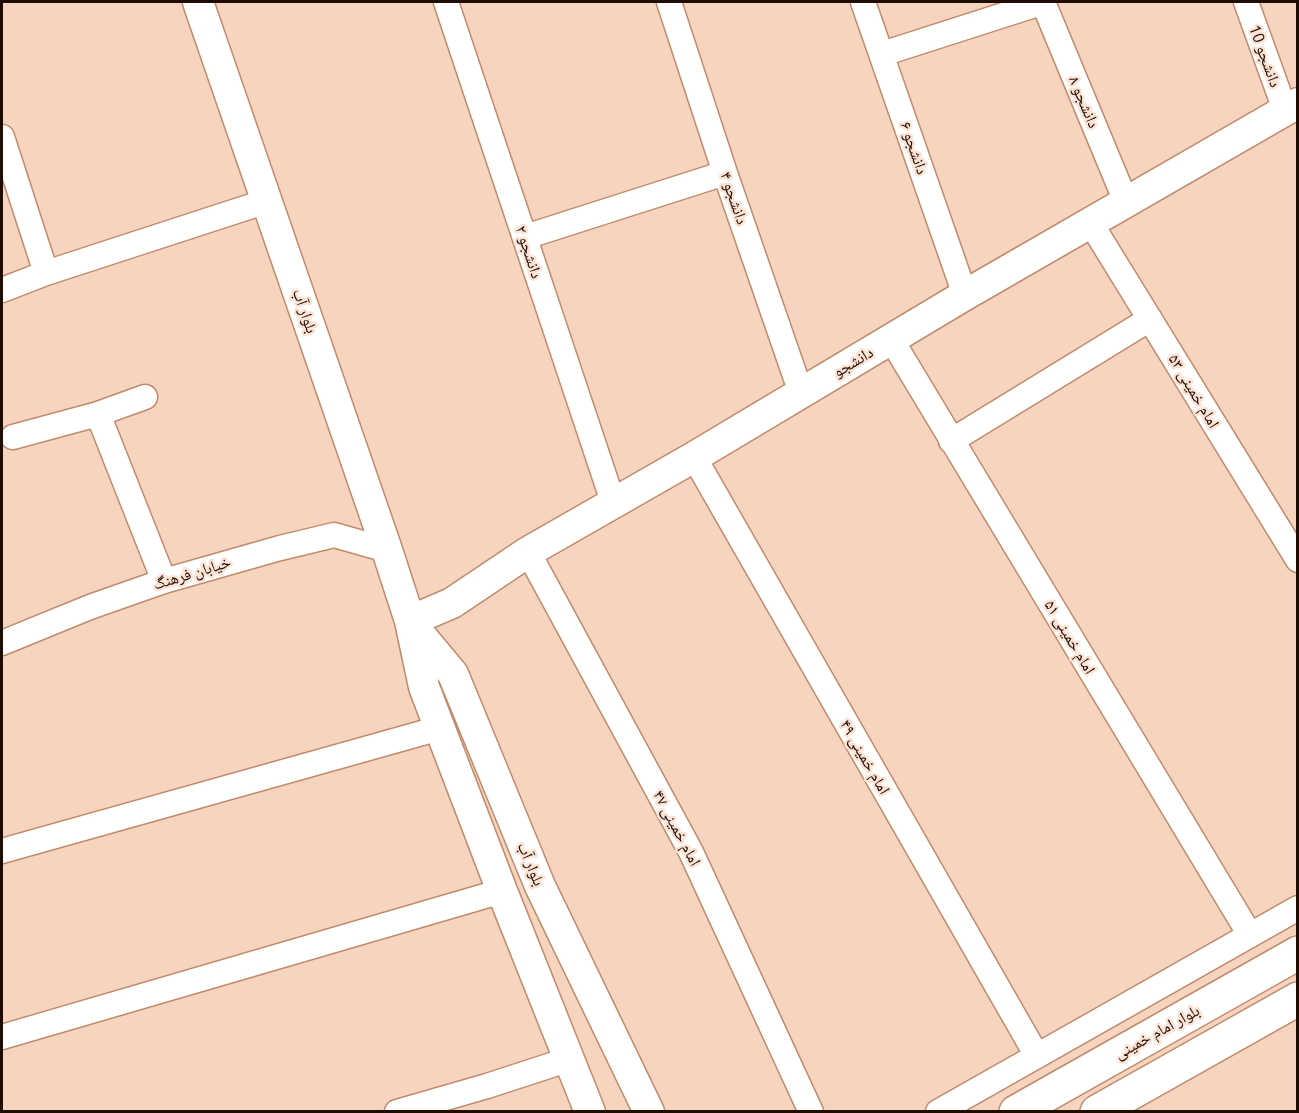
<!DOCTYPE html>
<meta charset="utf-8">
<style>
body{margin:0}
#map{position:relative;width:1299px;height:1113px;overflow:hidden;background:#f7d4c0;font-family:Ubuntu,sans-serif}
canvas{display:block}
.frame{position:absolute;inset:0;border:3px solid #1f0c02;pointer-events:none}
</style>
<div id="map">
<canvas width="1299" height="1113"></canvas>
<div class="frame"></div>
</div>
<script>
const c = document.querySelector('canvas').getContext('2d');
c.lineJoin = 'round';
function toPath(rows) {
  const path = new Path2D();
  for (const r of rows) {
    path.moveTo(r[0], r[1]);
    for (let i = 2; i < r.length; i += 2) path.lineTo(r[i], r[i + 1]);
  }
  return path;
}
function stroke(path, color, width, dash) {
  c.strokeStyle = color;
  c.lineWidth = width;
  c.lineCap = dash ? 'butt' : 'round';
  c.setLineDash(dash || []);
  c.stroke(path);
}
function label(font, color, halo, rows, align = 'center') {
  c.font = font + ' Ubuntu,"Noto Naskh Arabic",sans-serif';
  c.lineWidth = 5;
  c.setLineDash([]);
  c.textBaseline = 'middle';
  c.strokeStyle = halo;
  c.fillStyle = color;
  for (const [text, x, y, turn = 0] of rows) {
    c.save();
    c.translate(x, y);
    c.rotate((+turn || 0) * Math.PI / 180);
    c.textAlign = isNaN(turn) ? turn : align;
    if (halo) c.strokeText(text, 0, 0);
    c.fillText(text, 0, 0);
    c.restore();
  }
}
const minor = toPath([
 [446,2,613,502],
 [669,2,725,173,801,393],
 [863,2,965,295],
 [1043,2,1126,202],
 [1246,2,1285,110],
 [882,54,1044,2],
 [2,137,46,273],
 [1090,222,1298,560],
 [525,237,725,173],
 [2,290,46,273,267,201],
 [891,339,1250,935],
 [98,414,164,581],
 [13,437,98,414,145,397],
 [951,441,1150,319],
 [694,457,1037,1056],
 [528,552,691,852,811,1112],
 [2,643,90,607,164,581,280,548,334,535,387,550],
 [2,851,440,728],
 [2,1037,502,891],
 [397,1112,487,1086,570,1059],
 [938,1112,1298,908]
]);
const tertiary = toPath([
 [198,2,387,550,410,621,424,687,502,891,590,1112],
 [410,621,452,603,528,552,694,457,965,295,1298,103],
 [413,626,453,674,540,886,649,1112]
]);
const secondary = toPath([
 [1016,1112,1298,953],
 [1097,1112,1298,999]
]);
stroke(minor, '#c08b6a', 27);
stroke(tertiary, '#c08b6a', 33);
stroke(secondary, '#c08b6a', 36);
stroke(minor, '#fff', 24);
stroke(tertiary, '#fff', 30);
stroke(secondary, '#fff', 33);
label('16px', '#1f0c02', '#fbe4d6', [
 ["دانشجو 10",1265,56,70],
 ["دانشجو ۸",1084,102,67],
 ["دانشجو ۶",914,148,71],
 ["دانشجو ۴",734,198,71],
 ["دانشجو ۲",529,252,72],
 ["بلوار آب",305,311,71],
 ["دانشجو",853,362,-31],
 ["امام خمینی ۵۳",1194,391,59],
 ["خیابان فرهنگ",192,573,-17],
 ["امام خمینی ۵۱",1070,637,59],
 ["امام خمینی ۴۹",865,757,60],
 ["امام خمینی ۴۷",677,828,62],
 ["بلوار آب",531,864,67],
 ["بلوار امام خمینی",1157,1032,-29]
]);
</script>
